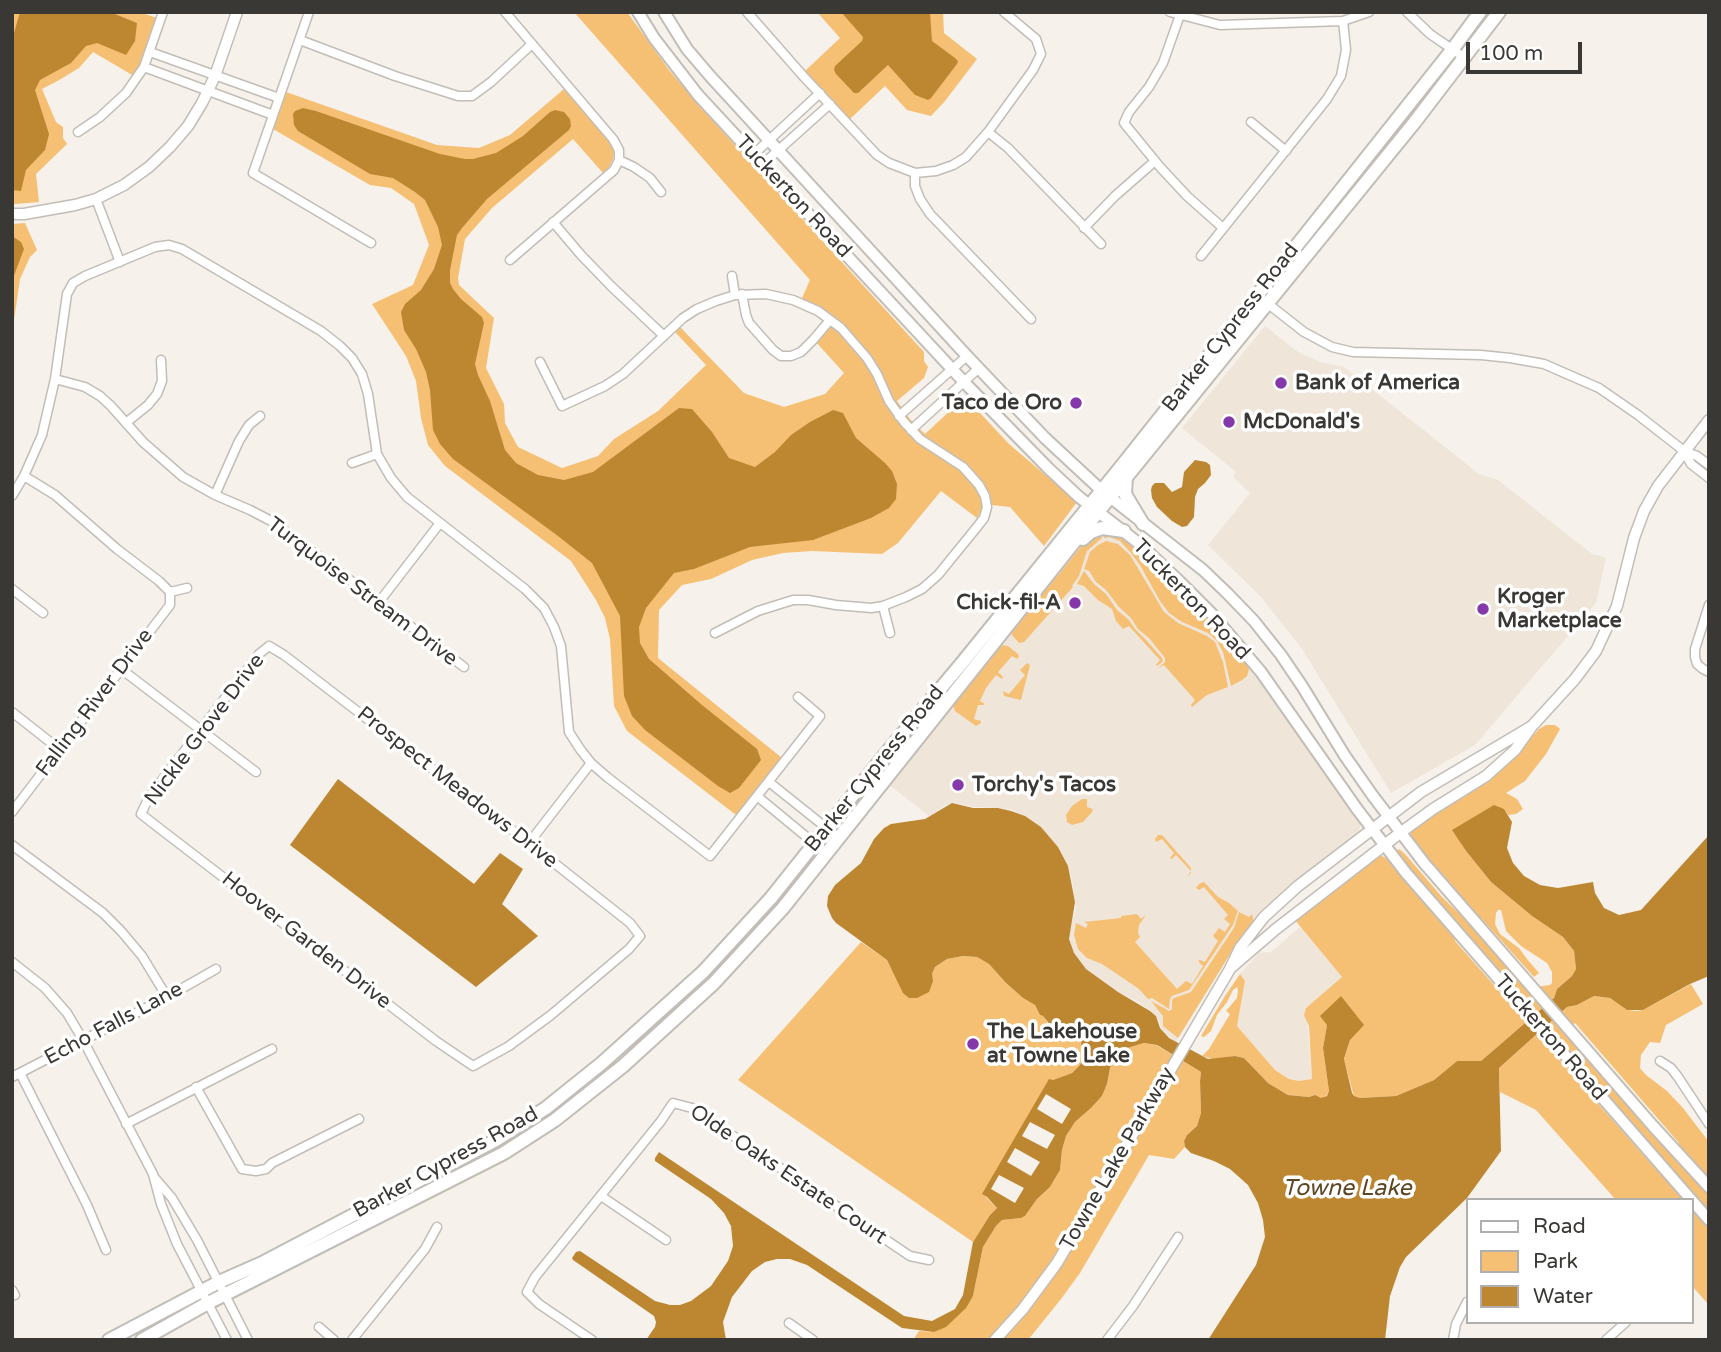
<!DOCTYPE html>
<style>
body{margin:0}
#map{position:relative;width:1721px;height:1352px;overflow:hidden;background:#f6f1ea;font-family:"Varela Round",sans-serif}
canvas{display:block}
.frame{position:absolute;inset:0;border:14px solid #3a3835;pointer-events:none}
.legend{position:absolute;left:1466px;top:1198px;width:228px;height:126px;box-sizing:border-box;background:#fff;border:2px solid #b0afae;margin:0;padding:9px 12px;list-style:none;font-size:21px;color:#3a3835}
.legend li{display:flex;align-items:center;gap:14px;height:35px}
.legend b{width:35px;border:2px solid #b0afae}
.scale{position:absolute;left:1466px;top:42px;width:116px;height:32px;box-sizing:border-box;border:4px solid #3a3835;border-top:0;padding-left:9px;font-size:21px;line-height:24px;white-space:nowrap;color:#3a3835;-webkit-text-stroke:5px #fff;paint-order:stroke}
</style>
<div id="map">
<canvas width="1721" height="1352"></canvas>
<div class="frame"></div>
<ul class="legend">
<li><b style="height:9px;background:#fff"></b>Road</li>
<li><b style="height:19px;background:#f6c074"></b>Park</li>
<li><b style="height:19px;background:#bd8732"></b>Water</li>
</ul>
<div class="scale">100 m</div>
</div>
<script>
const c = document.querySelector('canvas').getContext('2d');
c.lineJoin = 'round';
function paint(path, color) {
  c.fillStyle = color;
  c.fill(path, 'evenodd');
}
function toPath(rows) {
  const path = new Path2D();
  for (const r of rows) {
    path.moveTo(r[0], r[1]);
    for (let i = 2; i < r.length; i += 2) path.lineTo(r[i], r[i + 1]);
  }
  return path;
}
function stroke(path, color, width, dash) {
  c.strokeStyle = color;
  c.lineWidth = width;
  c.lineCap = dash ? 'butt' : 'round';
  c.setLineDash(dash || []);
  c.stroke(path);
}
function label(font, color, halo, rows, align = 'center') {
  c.font = font + ' "Varela Round",sans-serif';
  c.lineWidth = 7;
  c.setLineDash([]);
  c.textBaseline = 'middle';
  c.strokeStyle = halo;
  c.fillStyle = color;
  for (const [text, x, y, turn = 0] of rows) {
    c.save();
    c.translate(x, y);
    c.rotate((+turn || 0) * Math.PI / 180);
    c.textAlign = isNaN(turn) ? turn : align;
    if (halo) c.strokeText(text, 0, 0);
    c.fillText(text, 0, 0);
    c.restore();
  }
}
paint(toPath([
 [1265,326,1298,352,1320,362,1344,367,1479,474,1498,480,1592,554,1606,558,1596,603,1475,745,1391,793,1302,649,1261,597,1208,545,1250,493,1233,477,1236,472,1182,428],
 [1098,532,1122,536,1146,557,1246,660,1360,822,1360,828,1357,835,1285,891,1253,923,1237,944,1176,1042,1164,1033,1156,1016,1150,1010,1133,999,1117,992,1097,977,1084,967,1074,954,1070,945,1069,935,1076,908,1072,880,1068,866,1059,848,1041,827,1024,816,1012,810,999,808,974,807,955,803,946,805,929,816,886,782,995,646,1086,540],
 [1300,927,1342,977,1306,1008,1312,1079,1299,1081,1289,1079,1275,1070,1237,1026,1245,981,1240,974,1259,953,1271,952]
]), '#f0e5d9');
paint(toPath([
 [12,12,139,12,157,18,143,57,134,76,93,52,79,68,61,79,42,89,56,122,63,127,63,138,67,144,36,174,39,202,15,204,12,204],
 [574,12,627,12,669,70,701,108,924,352,924,361,928,367,924,378,897,401,910,419,925,434,953,408,961,407,970,411,980,413,1009,444,1077,502,1044,546,1010,507,983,504,982,510,977,518,941,491,898,543,882,554,812,551,783,553,752,560,711,579,682,585,659,610,658,658,782,758,736,815,627,731,614,706,610,639,605,618,596,600,571,561,445,466,428,445,421,418,416,381,406,356,372,304,413,285,429,245,414,204,391,188,370,185,273,129,286,92,437,145,479,148,510,135,564,89,611,144,614,153,613,159,609,167,603,173,573,139,492,208,465,239,458,278,459,285,494,318,486,368,504,404,505,423,518,447,562,468,598,456,614,439,658,411,706,365,675,332,680,327,744,393,784,407,825,394,844,373,815,341,837,319,802,298,810,280],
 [817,12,943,12,944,33,977,59,945,101,931,116,907,110,885,86,850,119,805,71,840,38],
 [25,223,37,250,30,257,20,279,12,334,12,224],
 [1102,531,1122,536,1172,581,1210,621,1246,662,1249,669,1247,676,1242,680,1231,686,1223,652,1217,641,1208,633,1182,622,1169,613,1160,601,1140,565,1131,553,1120,541,1109,537,1104,538],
 [1100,532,1102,538,1087,551,1079,576,1072,586,1073,587,1024,642,1019,643,1012,635,1011,629,1031,603,1060,573,1087,539],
 [1106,541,1118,544,1130,555,1164,612,1178,623,1207,636,1215,642,1223,662,1228,687,1207,695,1192,707,1191,705,1195,700,1164,665,1158,668,1165,662,1165,658,1149,638,1138,629,1131,618,1119,607,1106,590,1096,582,1089,571,1084,569,1090,552,1098,545],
 [1084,571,1094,584,1106,594,1117,610,1129,620,1135,629,1147,641,1162,658,1163,661,1157,666,1156,665,1160,660,1129,626,1123,629,1116,621,1112,609,1098,600,1084,586,1077,584],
 [1000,645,1008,646,1018,654,1019,657,1017,659,1012,656,998,672,1003,677,1002,679,996,675,986,688,980,701,985,704,983,705,978,705,974,719,981,721,981,723,976,726,955,711,952,703],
 [1027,663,1030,665,1021,700,1004,696,1003,691,1009,694,1025,675,1020,670],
 [1546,725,1555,725,1560,729,1546,754,1525,781,1506,793,1517,799,1523,809,1516,814,1508,815,1504,809,1453,830,1466,851,1491,882,1532,916,1563,937,1574,951,1576,969,1572,976,1557,989,1554,998,1481,1061,1457,1061,1434,1080,1396,1096,1360,1098,1354,1096,1344,1060,1350,1040,1327,1025,1323,1048,1329,1091,1327,1095,1323,1098,1318,1098,1315,1095,1309,1097,1288,1095,1268,1083,1244,1058,1235,1056,1213,1059,1202,1056,1209,1049,1230,1014,1226,1011,1237,998,1238,990,1237,987,1233,990,1227,1002,1217,1015,1211,1031,1204,1037,1201,1036,1225,996,1240,974,1245,981,1237,1026,1275,1070,1289,1079,1299,1081,1312,1079,1309,1026,1304,1015,1306,1008,1342,977,1294,919,1374,858,1380,855,1391,861,1455,937,1455,941,1515,1009,1525,1001,1400,858,1396,851,1399,849,1405,854,1442,897,1472,926,1531,995,1542,986,1550,985,1552,983,1552,972,1547,963,1521,946,1506,931,1501,910,1498,910,1496,913,1495,924,1500,934,1519,948,1527,959,1539,973,1534,977,1481,918,1477,918,1411,839,1411,833,1414,827,1480,786,1506,765,1539,729],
 [1082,799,1087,799,1087,807,1093,809,1092,812,1083,822,1072,825,1067,822,1066,815,1072,806],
 [1158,835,1162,835,1191,868,1191,873,1187,877,1191,871,1176,855,1172,859,1170,858,1174,853,1162,839,1156,842,1155,839],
 [1204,882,1218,897,1229,903,1238,911,1233,925,1189,990,1172,996,1170,999,1169,1009,1152,998,1148,999,1139,989,1102,964,1087,958,1078,949,1074,935,1076,923,1086,928,1088,924,1084,922,1121,918,1121,916,1137,914,1141,919,1146,915,1139,925,1138,933,1140,937,1135,942,1177,989,1186,981,1192,984,1203,966,1198,961,1200,960,1205,962,1218,941,1213,936,1219,928,1225,932,1230,924,1224,919,1228,915,1204,887,1199,890,1196,888,1199,884],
 [1239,912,1249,917,1252,914,1253,918,1253,923,1235,946,1178,1038,1163,1026,1163,1016,1151,1001,1169,1011,1172,1009,1172,1000,1174,998,1191,992,1234,928],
 [861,942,887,960,892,970,932,974,935,967,947,959,963,956,977,957,989,964,1006,983,1023,998,1035,1005,1040,1015,1043,1016,1048,1023,1075,1032,1081,1039,1082,1060,1080,1065,1072,1073,1053,1080,1049,1080,983,1194,997,1208,990,1215,973,1242,738,1080],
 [1691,984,1703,1004,1666,1025,1660,1043,1650,1042,1641,1055,1640,1068,1646,1075,1667,1091,1683,1108,1709,1142,1709,1180,1678,1147,1679,1143,1575,1023,1564,1032,1709,1192,1709,1214,1582,1067,1583,1065,1559,1038,1548,1047,1652,1165,1657,1166,1686,1200,1616,1200,1536,1110,1500,1092,1499,1068,1567,1007,1577,1005,1594,996,1610,998,1627,1010,1637,1011,1643,1010],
 [1144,1043,1156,1045,1201,1072,1200,1081,1201,1113,1197,1126,1187,1135,1184,1141,1185,1147,1174,1159,1149,1155,1080,1273,1061,1299,1028,1340,913,1340,919,1331,934,1332,973,1296,983,1247,996,1226,1002,1220,1021,1218,1025,1216,1037,1199,1050,1187,1060,1170,1062,1150,1066,1136,1075,1122,1091,1108,1102,1096,1107,1084,1110,1068,1116,1056,1124,1049],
 [1691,1206,1709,1227,1709,1305,1691,1285]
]), '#f6c074');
paint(toPath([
 [20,12,110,12,137,23,135,41,126,55,97,43,86,46,71,63,40,80,35,90,49,134,45,150,26,170,21,191,12,190,12,40],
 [841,12,930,12,932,41,955,58,958,61,957,64,931,98,928,100,915,95,888,65,858,93,854,93,836,74,834,70,835,66,862,41,863,37],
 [303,108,316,111,440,154,465,159,473,159,496,153,523,136,550,112,555,110,564,112,570,119,571,126,569,130,487,199,462,228,457,235,450,270,450,283,453,289,461,299,482,317,484,323,475,364,478,375,490,401,505,450,516,463,538,475,564,480,593,472,679,408,692,409,712,432,729,458,755,467,775,452,791,435,810,422,833,410,843,413,856,438,885,463,892,471,897,484,896,499,889,508,871,518,813,540,750,547,694,569,674,573,646,608,639,627,640,643,649,659,702,705,757,749,761,760,739,788,730,793,718,786,645,730,632,716,624,696,620,616,592,563,558,536,453,459,440,444,433,430,430,390,426,372,416,349,404,330,401,312,405,304,421,290,434,269,442,245,438,227,425,200,415,192,393,178,370,174,298,131,294,125,293,114,295,111],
 [12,236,21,242,24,249,12,281],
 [1195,460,1206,462,1210,465,1211,475,1205,483,1198,489,1195,497,1194,517,1187,526,1182,527,1172,521,1157,507,1152,498,1151,490,1152,486,1155,483,1164,483,1172,492,1182,487,1184,472],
 [338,779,474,884,500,853,523,869,502,904,538,936,476,987,290,845],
 [952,803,973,808,998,808,1011,811,1025,816,1041,827,1058,847,1068,866,1075,902,1069,939,1074,953,1086,969,1118,992,1150,1011,1156,1016,1160,1028,1169,1038,1208,1059,1235,1056,1244,1058,1268,1083,1288,1095,1309,1097,1315,1095,1321,1098,1327,1096,1329,1091,1323,1048,1327,1025,1320,1016,1341,996,1364,1025,1350,1040,1344,1059,1352,1093,1354,1096,1360,1098,1396,1096,1434,1080,1457,1061,1481,1061,1554,998,1557,989,1572,976,1576,969,1574,951,1563,937,1532,916,1491,882,1466,851,1452,830,1494,805,1504,809,1512,822,1507,848,1513,863,1524,876,1540,885,1558,888,1593,882,1595,893,1604,908,1619,915,1641,910,1709,835,1709,976,1690,984,1643,1010,1627,1010,1610,998,1594,996,1577,1005,1567,1007,1499,1068,1501,1151,1467,1198,1406,1257,1400,1267,1390,1296,1385,1340,1208,1340,1256,1265,1265,1237,1263,1220,1258,1203,1248,1185,1230,1169,1214,1161,1191,1153,1185,1147,1184,1141,1187,1135,1197,1126,1201,1113,1200,1081,1201,1072,1157,1045,1144,1043,1124,1049,1116,1056,1110,1068,1107,1084,1102,1096,1091,1108,1075,1122,1066,1136,1062,1150,1060,1170,1050,1187,1037,1199,1025,1216,1021,1218,1002,1220,996,1226,983,1247,973,1296,966,1308,946,1327,934,1332,902,1328,807,1265,790,1259,777,1259,765,1262,752,1271,732,1297,723,1322,726,1340,646,1340,655,1327,656,1322,654,1316,573,1260,572,1258,576,1252,580,1251,655,1301,670,1305,680,1305,691,1301,711,1286,728,1261,733,1246,731,1226,724,1213,711,1199,655,1161,655,1158,659,1152,904,1316,932,1321,955,1309,963,1295,973,1242,990,1215,997,1208,987,1197,982,1194,1049,1079,1053,1080,1072,1073,1080,1065,1082,1060,1081,1039,1075,1032,1052,1027,1043,1016,1040,1015,1035,1005,1023,998,1006,983,989,964,977,957,963,956,947,959,935,967,932,974,933,981,929,992,917,998,909,998,903,993,887,960,836,923,832,918,827,906,828,896,835,885,861,863,874,839,884,828,891,824,925,819]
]), '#bd8732');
paint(toPath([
 [1046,1094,1071,1109,1062,1124,1037,1109],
 [1030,1122,1055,1135,1047,1149,1022,1136],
 [1015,1148,1040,1162,1031,1176,1007,1162],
 [999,1175,1024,1188,1015,1203,991,1189]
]), '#f6f1ea');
const minor = toPath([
 [309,12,253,173,371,243],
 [505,12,613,139,619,150,619,160,614,170,510,260],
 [747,12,804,77,877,155,889,163,915,173,936,171,953,165,966,157,988,132,1033,70,1041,54,1036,39,1004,12],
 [1170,12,1220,25,1343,21,1369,12],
 [1407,12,1430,34,1465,58],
 [1180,15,1163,63,1149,87,1129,112,1124,123,1160,167,1187,196,1223,228],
 [300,40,395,76,458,96,472,96,491,82,532,44],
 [150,52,279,98],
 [144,67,273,115],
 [1251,122,1286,151],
 [78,132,100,117,126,93,144,67,163,12],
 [988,132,1008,148,1101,244],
 [754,154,820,93],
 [619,160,634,167,650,178,661,192],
 [763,164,830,104],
 [915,173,915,186,920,199,930,214,1031,319],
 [96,199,120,262],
 [553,222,581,255,611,286,664,336],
 [1084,228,1115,196,1155,161],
 [1201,256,1327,99,1341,76,1346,50,1343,21],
 [732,276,735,295],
 [742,294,746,315,749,323,773,350,781,356,791,356,801,352,813,340,830,320],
 [1267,303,1304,332,1332,347,1353,352,1481,355,1510,358,1544,364,1599,388,1638,415,1684,451,1697,456,1709,465],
 [540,362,562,406,605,386,623,374,683,318,697,309,716,301,735,295,766,294,793,300,818,311,841,328,867,358,877,374,889,401,904,422,920,439,963,467,979,485,985,496,987,507,984,518,977,527,938,575,922,589,906,597,883,606,871,608,836,605,808,600,793,600,758,611,715,633],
 [55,379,85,387,100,396,111,406,143,442,183,477,215,495,250,510,275,523,464,667],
 [899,416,967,356],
 [127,422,148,405,157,394,162,381,161,360],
 [911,430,979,368],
 [1684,451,1691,464,1709,478],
 [352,463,377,454],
 [24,476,55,495,117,549,159,581,170,592],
 [215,495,239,441,249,425,260,416],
 [12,496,24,476,42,435,55,379,67,294,73,283,85,276,155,247,169,245,182,249,321,331,340,346,352,358,362,374,368,394,377,454,391,478,407,497,525,589,544,608,554,627,561,646,569,732,580,749,591,763,607,777,710,856,820,716,798,697],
 [12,589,43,613],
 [170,592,187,588],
 [379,602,440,523],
 [1709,605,1695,649,1695,657,1697,664,1703,669,1709,672],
 [883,606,890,633],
 [269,646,284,655,529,843,630,923,640,936,629,949,551,1015,509,1046,473,1066,436,1041,159,828,141,814,149,797,259,654,269,646],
 [121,669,256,772],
 [12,712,59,749],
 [769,782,839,838],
 [757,796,826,853],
 [12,812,170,605,170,592],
 [529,843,591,763],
 [12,845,103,913,121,931,142,956,167,997],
 [12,962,45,988,67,1013,83,1040,153,1174,161,1204,177,1244,227,1340],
 [1660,1061,1671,1068,1678,1077,1709,1124],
 [20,1073,87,1205,106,1250],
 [12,1077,167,997,216,969],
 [196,1087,242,1169,256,1171,266,1169,272,1163,359,1119],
 [126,1124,272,1049],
 [154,1177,172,1198,197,1240,248,1340],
 [601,1196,666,1240],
 [12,1290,15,1295],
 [789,1323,813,1340],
 [319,1327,334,1340],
 [352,1340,425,1249,437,1227],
 [592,1340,539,1304,527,1292,535,1277,661,1121,673,1103,692,1108,901,1250,910,1256,929,1260],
 [1107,1340,1133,1306,1178,1237],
 [1453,1340,1456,1324,1467,1302],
 [1606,1340,1626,1322]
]);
const tertiary = toPath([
 [12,214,24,214,75,205,96,199,124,185,149,167,170,147,188,126,202,103,215,76,237,12],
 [1233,966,1276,929,1400,833,1433,809,1486,776,1515,750,1532,726,1575,679,1596,651,1617,606,1634,538,1644,511,1658,486,1709,420],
 [995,1340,1023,1309,1057,1263,1230,969,1240,948,1264,917,1298,886,1421,792,1532,726]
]);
const secondary = toPath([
 [638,12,654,38,698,95,964,382,1048,468,1079,497,1141,545,1179,581,1211,613,1261,672,1357,809,1406,873,1709,1220],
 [664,12,687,49,710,76,967,356,1045,438,1101,490,1203,570,1227,593,1254,621,1281,655,1302,686,1345,756,1373,796,1424,863,1653,1126,1709,1187]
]);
const primary = toPath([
 [1126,477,1125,494,1143,524],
 [1083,539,1091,532,1102,528,1124,531],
 [109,1340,219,1282,262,1263,496,1140,546,1108,602,1063,703,972,771,898,884,756,962,663,1124,463,1452,50,1480,12],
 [142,1340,208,1303,504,1153,555,1120,623,1066,714,983,783,908,1098,512,1414,123,1499,12]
]);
stroke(minor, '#c2bdb6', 11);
stroke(tertiary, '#c2bdb6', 13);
stroke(secondary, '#c2bdb6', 14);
stroke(primary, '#c2bdb6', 16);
stroke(minor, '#fff', 8);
stroke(tertiary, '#fff', 10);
stroke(secondary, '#fff', 10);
stroke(primary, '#fff', 12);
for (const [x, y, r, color] of [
 [1281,383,7,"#8538a9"],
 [1076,403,7,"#8538a9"],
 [1229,422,7,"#8538a9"],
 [1075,603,7,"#8538a9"],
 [1483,609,7,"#8538a9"],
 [958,785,7,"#8538a9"],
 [973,1044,7,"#8538a9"]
]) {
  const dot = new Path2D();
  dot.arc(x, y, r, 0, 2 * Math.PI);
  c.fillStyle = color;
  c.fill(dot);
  stroke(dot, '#fff', 2.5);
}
label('21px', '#3a3835', '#fff', [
 ["Tuckerton Road",793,197,47],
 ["Barker Cypress Road",1231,328,-52],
 ["Turquoise Stream Drive",362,592,37],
 ["Tuckerton Road",1191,600,46],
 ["Falling River Drive",95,703,-53],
 ["Nickle Grove Drive",205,730,-53],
 ["Barker Cypress Road",875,769,-51],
 ["Prospect Meadows Drive",457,788,38],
 ["Hoover Garden Drive",306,941,38],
 ["Echo Falls Lane",114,1024,-28],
 ["Tuckerton Road",1550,1038,49],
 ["Towne Lake Parkway",1118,1159,-60],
 ["Barker Cypress Road",446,1163,-29],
 ["Olde Oaks Estate Court",788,1175,34]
]);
label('bold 21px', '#3a3835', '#fff', [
 ["Bank of America",1295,383],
 ["Taco de Oro",1062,403,"right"],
 ["McDonald's",1243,422],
 ["Kroger",1497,597],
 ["Marketplace",1497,621],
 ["Chick-fil-A",1061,603,"right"],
 ["Torchy's Tacos",972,785],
 ["The Lakehouse",987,1032],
 ["at Towne Lake",987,1056]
], 'left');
label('italic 23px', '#5f4724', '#fff', [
 ["Towne Lake",1347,1189]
]);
</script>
